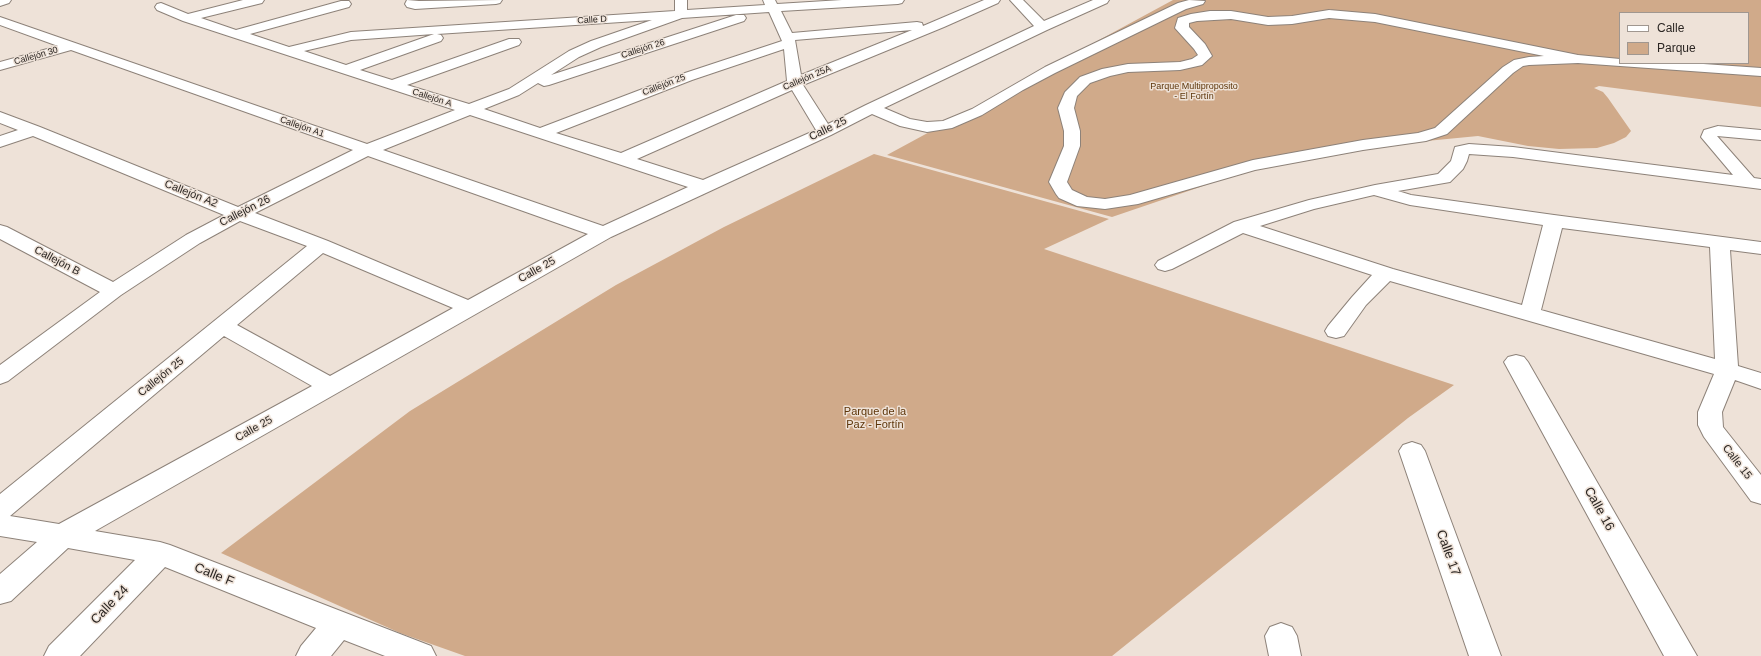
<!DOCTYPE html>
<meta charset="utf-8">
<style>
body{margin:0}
#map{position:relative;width:1761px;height:656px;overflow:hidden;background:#eee2d8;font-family:Arial,sans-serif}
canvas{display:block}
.legend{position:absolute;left:1619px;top:12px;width:130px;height:52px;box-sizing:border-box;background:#eee2d8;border:1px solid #a09790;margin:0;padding:5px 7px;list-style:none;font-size:12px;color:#2b2623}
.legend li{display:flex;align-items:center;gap:8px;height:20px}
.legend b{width:20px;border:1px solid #a09790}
</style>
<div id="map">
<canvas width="1761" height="656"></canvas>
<ul class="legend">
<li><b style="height:5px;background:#fff"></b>Calle</li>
<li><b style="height:11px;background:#d0aa8a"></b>Parque</li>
</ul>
</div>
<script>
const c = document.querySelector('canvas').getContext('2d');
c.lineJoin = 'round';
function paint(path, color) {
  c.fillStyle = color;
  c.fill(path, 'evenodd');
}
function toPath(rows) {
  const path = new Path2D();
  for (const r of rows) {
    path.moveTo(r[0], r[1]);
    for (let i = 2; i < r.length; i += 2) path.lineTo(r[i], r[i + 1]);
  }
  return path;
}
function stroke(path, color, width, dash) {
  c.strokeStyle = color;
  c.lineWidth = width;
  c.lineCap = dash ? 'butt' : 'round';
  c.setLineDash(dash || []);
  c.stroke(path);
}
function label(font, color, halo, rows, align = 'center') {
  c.font = font + ' Arial,sans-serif';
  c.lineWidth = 3;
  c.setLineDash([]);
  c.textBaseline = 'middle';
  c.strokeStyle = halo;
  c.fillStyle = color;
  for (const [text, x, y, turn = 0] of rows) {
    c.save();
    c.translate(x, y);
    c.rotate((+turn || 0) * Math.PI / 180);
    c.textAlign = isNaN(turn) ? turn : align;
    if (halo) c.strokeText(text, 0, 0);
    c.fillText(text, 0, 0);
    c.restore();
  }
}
paint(toPath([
 [1173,0,1761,0,1761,107,1599,86,1594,88,1603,92,1608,98,1631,131,1626,137,1614,143,1597,148,1559,149,1528,146,1478,136,1385,145,1250,170,1112,217,887,155],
 [1620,13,1748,13,1748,63,1620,63],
 [874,154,1109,219,1044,249,1454,385,1408,418,1112,656,465,656,400,633,221,553,410,411,616,285,724,227]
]), '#d0aa8a');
const minor = toPath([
 [0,0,11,0,9,3,0,6,0,0],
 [243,0,264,0,262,3,201,18,236,30,341,1,349,1,351,4,349,7,250,34,289,47,351,32,675,11,675,0,687,0,687,10,765,5,763,0,775,0,777,4,842,0,904,0,902,3,898,4,781,11,792,33,917,22,922,23,923,26,984,0,1000,0,998,3,944,27,803,85,828,124,866,105,1034,26,1010,0,1023,0,1044,21,1093,0,1109,0,1107,3,1047,30,884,108,910,119,927,122,943,121,972,109,1045,67,1178,3,1189,0,1205,1,1203,4,1186,9,1055,73,1023,90,982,115,952,128,927,132,900,126,872,114,831,135,611,237,95,531,160,542,170,545,431,646,436,656,385,656,344,640,331,656,296,656,301,646,316,628,165,567,80,656,44,656,49,646,135,560,68,548,11,601,0,604,0,574,37,542,0,536,0,494,307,246,240,221,200,243,121,295,8,381,0,384,0,365,100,292,0,239,0,225,7,227,113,282,186,235,224,215,33,136,0,147,0,136,18,130,0,123,0,112,40,127,238,207,353,150,71,50,0,70,0,62,58,46,0,25,0,17,367,144,455,110,183,21,157,10,155,7,157,4,161,3,188,14,243,0],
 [769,12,782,41,682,74,540,128,484,109,519,95,538,83,544,86,549,85,744,21,746,18,744,15,736,15,551,75,579,57,601,47,682,18,769,12],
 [652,20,591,41,569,51,509,89,469,104,407,85,519,45,521,42,519,39,509,39,392,80,360,70,441,41,443,38,441,35,437,34,652,20],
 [912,30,801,75,795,40,912,30],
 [434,34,346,65,304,51,351,40,434,34],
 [784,49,787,81,621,153,556,133,692,80,784,49],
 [792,90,816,130,703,180,637,159,792,90],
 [470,115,688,187,603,226,383,150,470,115],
 [368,156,588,234,468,300,328,241,255,213,368,156],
 [323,253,453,308,330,376,237,325,323,253],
 [224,336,312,386,59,524,10,516,224,336],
 [407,0,419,1,502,0,500,3,496,4,415,9,407,7,405,4,407,0],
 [1329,10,1375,14,1578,55,1620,59,1620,63,1689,63,1761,68,1761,76,1578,63,1529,65,1523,66,1513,73,1447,134,1426,141,1363,150,1255,170,1138,204,1105,209,1077,206,1059,198,1056,194,1049,182,1064,146,1064,131,1058,108,1065,92,1080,77,1102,69,1128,64,1180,62,1192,59,1198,55,1194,49,1175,28,1178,18,1191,14,1210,11,1231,11,1268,17,1292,16,1329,10],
 [1329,18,1375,22,1544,56,1529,57,1514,60,1503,67,1435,128,1418,133,1363,140,1253,160,1130,195,1105,199,1087,197,1072,190,1067,182,1080,146,1080,131,1074,108,1077,96,1090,83,1110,76,1128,72,1180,70,1202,65,1212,56,1205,44,1189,27,1189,23,1197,21,1231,19,1268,25,1292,24,1329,18],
 [1718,126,1761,130,1761,140,1717,136,1754,178,1761,179,1761,189,1513,157,1469,154,1467,161,1463,169,1450,182,1398,191,1411,195,1554,215,1761,242,1761,254,1730,250,1738,366,1761,373,1761,389,1735,380,1722,412,1723,427,1761,475,1761,504,1751,501,1704,437,1698,425,1698,412,1714,374,1390,281,1366,305,1344,336,1336,338,1328,336,1325,331,1328,326,1352,297,1372,275,1243,233,1172,269,1165,271,1158,269,1155,265,1158,261,1234,222,1309,200,1375,185,1438,174,1451,161,1455,147,1469,144,1513,147,1733,175,1701,137,1704,130,1718,126],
 [1374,195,1410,205,1543,225,1522,305,1393,269,1260,226,1314,209,1374,195],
 [1562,228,1710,247,1715,359,1541,310,1562,228],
 [1516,355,1524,357,1528,362,1697,656,1664,656,1504,362,1508,357,1516,355],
 [1412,442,1421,445,1425,451,1501,656,1469,656,1399,451,1403,445,1412,442],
 [1281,623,1292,627,1297,636,1301,656,1269,656,1265,636,1270,627,1281,623]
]);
stroke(minor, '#8d8279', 2);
paint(minor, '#fff');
label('9px', '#2b2623', '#eee2d8', [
 ["Calle D",592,20,-4],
 ["Callejón 26",643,49,-18],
 ["Callejón 30",36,56,-16],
 ["Callejón 25A",807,78,-23],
 ["Callejón 25",664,85,-21],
 ["Callejón A",432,98,18],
 ["Callejón A1",302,127,19]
]);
label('9px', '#5d3509', '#eee2d8', [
 ["Parque Multiproposito",1194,87],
 ["- El Fortín",1194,97]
]);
label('11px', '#2b2623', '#eee2d8', [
 ["Calle 25",828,129,-26],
 ["Callejón A2",191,194,22],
 ["Callejón 26",245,211,-27],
 ["Callejón B",57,261,28],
 ["Calle 25",537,270,-29],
 ["Callejón 25",161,377,-39],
 ["Calle 25",254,429,-29],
 ["Calle 15",1737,462,52]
]);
label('11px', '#5d3509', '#eee2d8', [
 ["Parque de la",875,412],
 ["Paz - Fortín",875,425]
]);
label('13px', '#2b2623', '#eee2d8', [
 ["Calle 16",1599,509,61],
 ["Calle 17",1448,553,70],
 ["Calle F",214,575,22],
 ["Calle 24",110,605,-46]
]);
</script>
